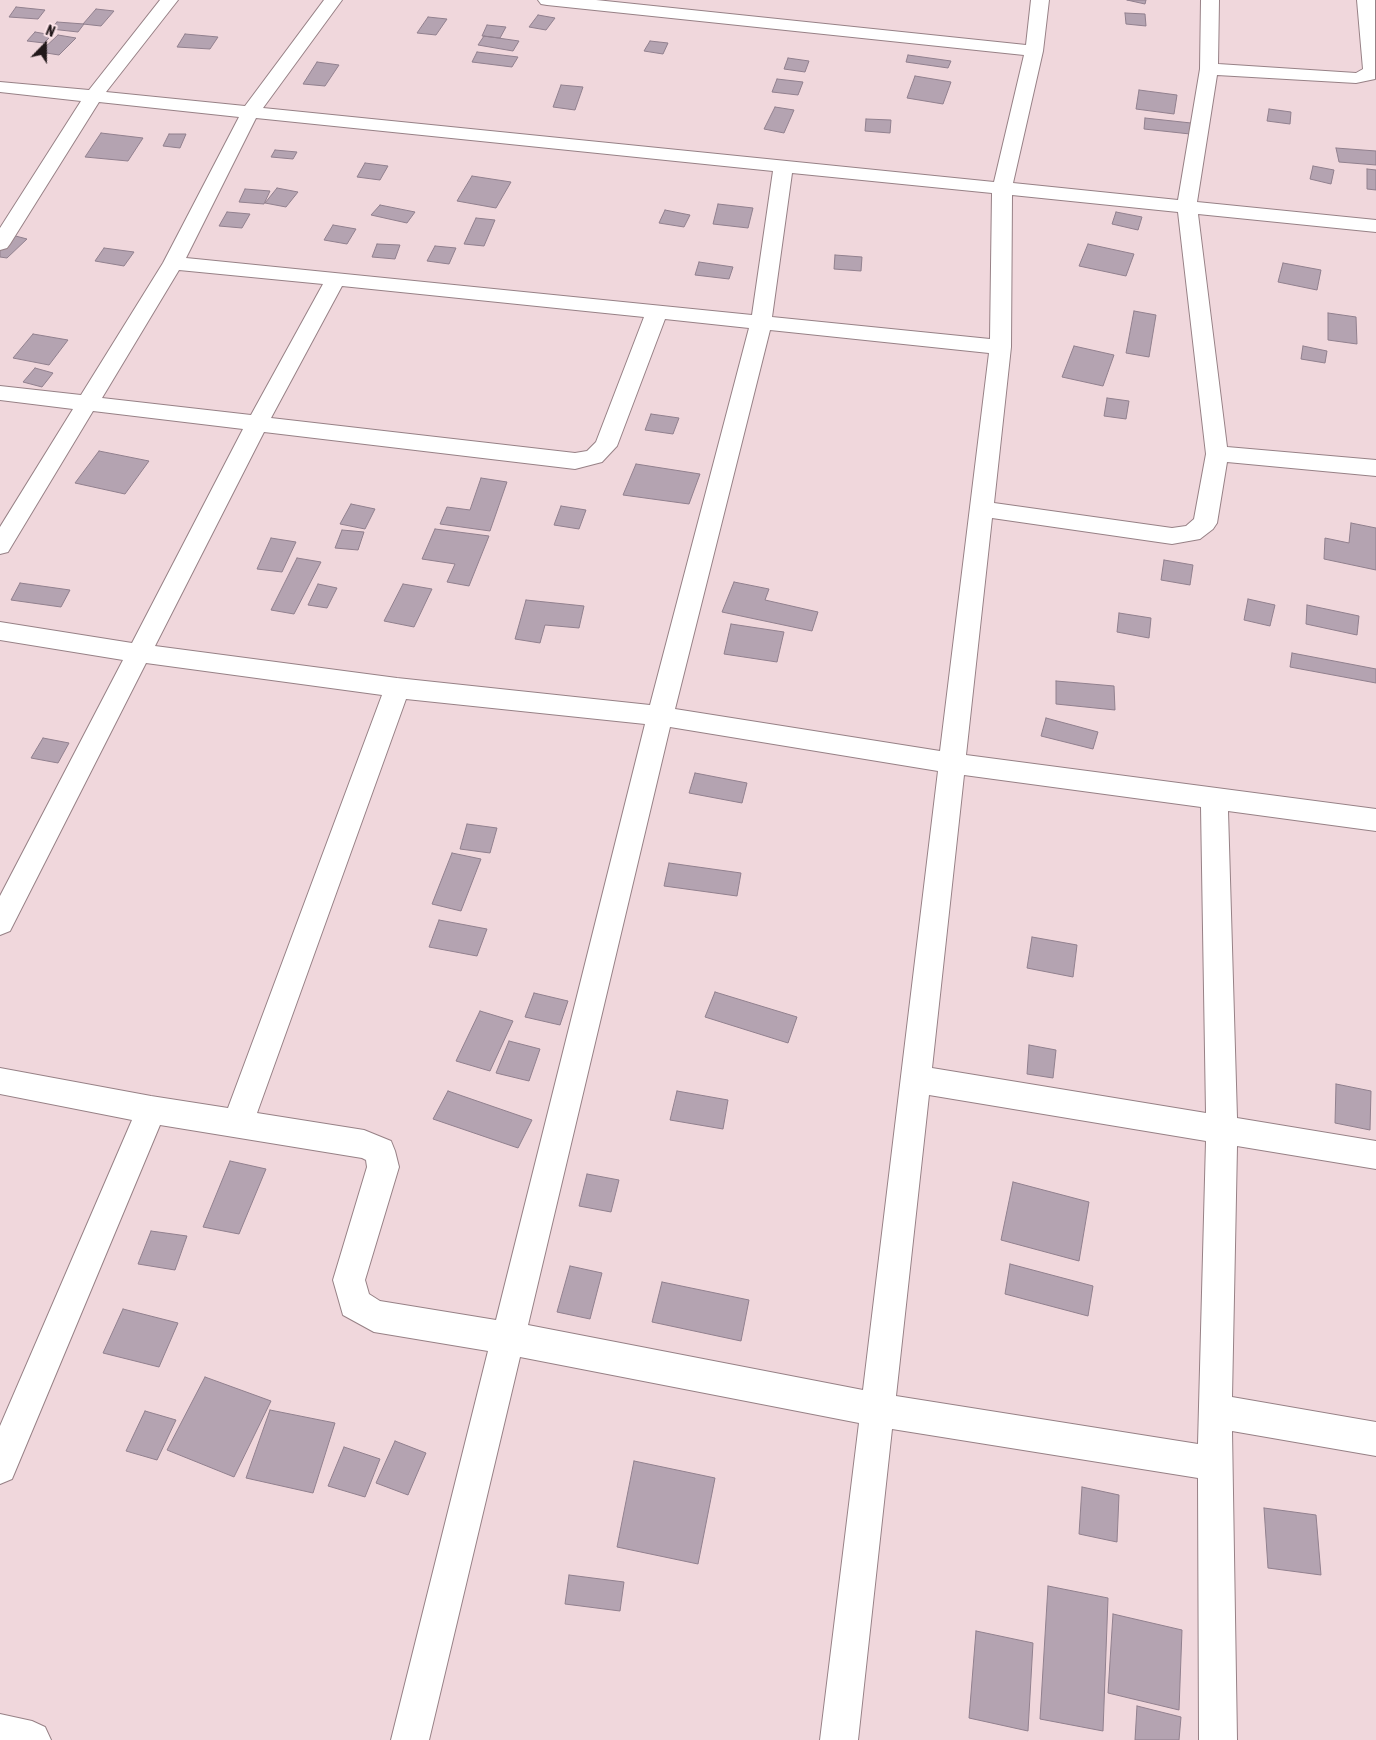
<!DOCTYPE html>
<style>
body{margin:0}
#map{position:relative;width:1376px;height:1740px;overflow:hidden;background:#f0d7dc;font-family:"Asap Condensed",sans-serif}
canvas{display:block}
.north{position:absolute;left:20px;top:20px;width:50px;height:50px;-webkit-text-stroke:4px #fde4e9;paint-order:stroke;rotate:22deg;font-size:14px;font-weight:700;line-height:20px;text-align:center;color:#21181a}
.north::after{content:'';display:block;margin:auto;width:18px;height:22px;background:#21181a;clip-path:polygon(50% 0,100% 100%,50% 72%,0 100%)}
</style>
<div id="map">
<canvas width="1376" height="1740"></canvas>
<div class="north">N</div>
</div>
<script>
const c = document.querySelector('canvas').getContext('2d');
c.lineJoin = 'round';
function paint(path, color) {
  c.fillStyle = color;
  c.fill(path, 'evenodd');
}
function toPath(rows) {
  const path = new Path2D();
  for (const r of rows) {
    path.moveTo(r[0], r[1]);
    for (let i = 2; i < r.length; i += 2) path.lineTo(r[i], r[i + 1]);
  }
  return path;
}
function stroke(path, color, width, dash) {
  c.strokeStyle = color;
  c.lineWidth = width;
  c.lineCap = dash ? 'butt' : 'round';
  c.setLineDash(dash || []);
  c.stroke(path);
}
const building = toPath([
 [1127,0,1146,0,1145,4,1127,0],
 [16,7,45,10,38,19,9,17,16,7],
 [96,9,114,11,101,26,83,24,96,9],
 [1125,13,1145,14,1146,26,1126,24,1125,13],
 [538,15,555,18,546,30,529,27,538,15],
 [428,17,447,19,436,35,417,33,428,17],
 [57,22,84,24,78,32,51,29,57,22],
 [487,25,506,27,500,38,482,36,487,25],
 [35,32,52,35,44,43,27,41,35,32],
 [185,34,218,37,210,49,177,47,185,34],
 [58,35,76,38,59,55,40,52,58,35],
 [484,36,519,41,513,51,478,45,484,36],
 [650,41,668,43,663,54,644,51,650,41],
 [477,52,518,57,512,67,472,62,477,52],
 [908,55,951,61,948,68,906,62,908,55],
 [788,58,809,61,805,72,784,69,788,58],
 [317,62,339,65,325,86,303,84,317,62],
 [915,76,951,82,943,104,907,98,915,76],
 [777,79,803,82,798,95,772,92,777,79],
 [561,85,583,87,575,110,553,107,561,85],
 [1139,90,1177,95,1174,114,1136,109,1139,90],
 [775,107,794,110,784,133,764,129,775,107],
 [1269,109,1291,112,1290,124,1267,121,1269,109],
 [1145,118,1191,123,1190,134,1144,129,1145,118],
 [866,119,891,120,890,133,865,131,866,119],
 [101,133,143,138,128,161,85,157,101,133],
 [169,134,186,134,180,148,163,146,169,134],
 [1336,148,1376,151,1376,165,1339,162,1336,148],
 [275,150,297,152,293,159,271,157,275,150],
 [365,163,388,166,380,180,357,177,365,163],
 [1313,166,1334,170,1331,184,1310,179,1313,166],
 [1367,169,1376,170,1376,190,1367,189,1367,169],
 [472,176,511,182,496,208,457,201,472,176],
 [277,188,298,192,286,207,265,203,277,188],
 [245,189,270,191,264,204,239,202,245,189],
 [718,204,753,208,748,228,713,224,718,204],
 [380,205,415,212,407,223,371,215,380,205],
 [665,210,690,215,684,227,659,223,665,210],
 [227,212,250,214,242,228,219,226,227,212],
 [1116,212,1142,217,1138,230,1112,224,1116,212],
 [476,218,495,220,484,246,464,244,476,218],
 [333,225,356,229,347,244,324,240,333,225],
 [8,234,27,239,7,258,0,257,0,242,8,234],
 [377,244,400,245,395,259,372,257,377,244],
 [1088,244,1134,254,1126,276,1079,266,1088,244],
 [435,246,456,248,449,264,427,261,435,246],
 [104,248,134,252,124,266,95,261,104,248],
 [835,255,862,257,861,271,834,269,835,255],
 [699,262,733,267,729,279,695,275,699,262],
 [1283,263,1321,270,1317,290,1278,282,1283,263],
 [1134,311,1156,315,1149,357,1126,353,1134,311],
 [1328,313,1356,317,1357,344,1328,340,1328,313],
 [33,334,68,340,49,365,13,358,33,334],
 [1074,346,1114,355,1103,386,1062,377,1074,346],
 [1303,346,1327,351,1325,363,1301,359,1303,346],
 [35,368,53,373,42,387,23,382,35,368],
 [1107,398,1129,401,1126,419,1104,416,1107,398],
 [651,414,679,418,673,434,645,430,651,414],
 [99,451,149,461,125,494,75,483,99,451],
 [636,464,700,474,689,504,623,495,636,464],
 [481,478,507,482,490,531,440,524,447,507,470,510,481,478],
 [351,504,375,509,365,529,340,524,351,504],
 [561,506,586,510,579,529,554,525,561,506],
 [1351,523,1376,528,1376,570,1324,559,1325,538,1349,543,1351,523],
 [435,529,489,536,469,586,447,582,455,564,422,559,435,529],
 [342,530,364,532,358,550,335,548,342,530],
 [271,538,296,542,282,572,257,569,271,538],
 [297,558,321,562,294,614,271,610,297,558],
 [1164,560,1193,565,1190,585,1161,580,1164,560],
 [734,582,769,589,765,600,818,612,812,631,722,612,734,582],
 [20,583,70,590,61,607,11,600,20,583],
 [318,584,337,588,327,608,308,605,318,584],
 [403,584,432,589,414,627,384,621,403,584],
 [1248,599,1275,605,1270,626,1244,620,1248,599],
 [526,600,584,606,579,628,545,625,540,643,515,639,526,600],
 [1307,605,1359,616,1357,635,1306,624,1307,605],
 [1119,613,1151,618,1149,638,1117,632,1119,613],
 [731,624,784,632,777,662,724,654,731,624],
 [1292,653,1376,669,1376,683,1290,667,1292,653],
 [1056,681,1114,686,1115,710,1056,704,1056,681],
 [1046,718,1098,732,1093,749,1041,736,1046,718],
 [43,738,69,743,58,763,31,758,43,738],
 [695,773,747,783,742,803,689,793,695,773],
 [467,824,497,828,490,853,460,849,467,824],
 [452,853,481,859,461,911,432,904,452,853],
 [669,863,741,873,737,896,664,886,669,863],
 [439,920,487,929,477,956,429,947,439,920],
 [1032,937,1077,945,1073,977,1027,968,1032,937],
 [715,992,797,1017,788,1043,705,1017,715,992],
 [534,993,568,1001,560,1025,525,1017,534,993],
 [480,1011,513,1021,490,1071,456,1061,480,1011],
 [509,1041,540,1049,529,1081,496,1073,509,1041],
 [1029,1045,1056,1050,1053,1078,1027,1074,1029,1045],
 [1336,1084,1371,1091,1370,1130,1335,1123,1336,1084],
 [448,1091,532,1120,518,1148,433,1119,448,1091],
 [677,1091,728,1100,723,1129,670,1120,677,1091],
 [230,1161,266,1169,239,1234,203,1227,230,1161],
 [587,1174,619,1180,611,1212,579,1206,587,1174],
 [1013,1182,1089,1202,1079,1261,1001,1240,1013,1182],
 [151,1231,187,1236,175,1270,138,1264,151,1231],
 [1010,1264,1093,1286,1088,1316,1005,1294,1010,1264],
 [570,1266,602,1273,590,1319,557,1312,570,1266],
 [662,1282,749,1300,741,1341,652,1322,662,1282],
 [123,1309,178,1323,159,1367,103,1353,123,1309],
 [205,1377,271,1401,234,1477,167,1450,205,1377],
 [270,1410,335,1423,313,1493,246,1478,270,1410],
 [145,1411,176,1420,157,1460,126,1451,145,1411],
 [395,1441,426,1453,408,1495,376,1483,395,1441],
 [344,1447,380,1459,365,1497,328,1486,344,1447],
 [634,1461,715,1478,698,1564,617,1547,634,1461],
 [1082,1487,1119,1495,1117,1542,1079,1534,1082,1487],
 [1264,1508,1316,1515,1321,1575,1268,1568,1264,1508],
 [569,1575,624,1582,620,1611,565,1604,569,1575],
 [1048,1586,1108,1598,1103,1731,1040,1719,1048,1586],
 [1113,1614,1182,1630,1179,1710,1108,1693,1113,1614],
 [976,1631,1033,1643,1028,1731,969,1718,976,1631],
 [1137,1706,1181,1717,1179,1740,1135,1740,1137,1706]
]);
paint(building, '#b4a3b1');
stroke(building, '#91808e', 1);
const minor = toPath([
 [160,0,178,0,106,92,245,106,324,0,342,0,263,108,994,182,1024,55,547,5,541,4,538,0,596,0,1026,45,1031,0,1049,0,1043,51,1013,183,1178,200,1200,69,1201,0,1219,0,1218,64,1356,73,1363,69,1357,0,1375,0,1375,79,1356,83,1217,75,1197,202,1376,220,1376,232,1198,214,1227,447,1376,460,1376,476,1227,462,1217,523,1213,529,1200,539,1172,544,992,518,966,755,1376,809,1376,831,1228,811,1237,1118,1376,1141,1376,1169,1237,1146,1232,1397,1376,1422,1376,1456,1232,1431,1237,1740,1199,1740,1198,1478,892,1429,858,1740,820,1740,859,1423,520,1357,429,1740,391,1740,488,1351,374,1332,343,1315,333,1280,367,1167,366,1160,362,1158,160,1125,12,1479,0,1484,0,1426,132,1120,0,1094,0,1068,151,1096,228,1108,382,695,146,663,10,931,0,935,0,896,123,660,0,640,0,622,132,643,243,429,93,411,8,552,0,554,0,527,73,409,0,400,0,386,81,395,163,263,239,117,99,102,10,244,7,248,0,250,0,228,81,101,0,92,0,82,89,90,160,0],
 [256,118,773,171,752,315,186,258,256,118],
 [792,173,992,193,990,339,772,317,792,173],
 [1012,195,1178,212,1206,454,1194,519,1186,526,1172,528,994,503,1011,347,1012,195],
 [179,270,323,284,251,415,102,398,179,270],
 [342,286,644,317,596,442,587,451,575,453,271,418,342,286],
 [665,319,749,328,650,705,397,678,155,646,264,432,575,469,602,462,617,446,665,319],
 [770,330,989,353,940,751,675,709,770,330],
 [406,699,645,724,496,1320,380,1301,369,1294,365,1280,399,1167,395,1151,391,1141,364,1130,257,1113,406,699],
 [670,727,938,771,863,1390,528,1325,670,727],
 [964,775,1201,807,1206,1113,932,1068,964,775],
 [929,1095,1206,1141,1198,1444,896,1396,929,1095],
 [0,1714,32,1721,45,1727,51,1740,0,1740,0,1714]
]);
stroke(minor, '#978186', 2);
paint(minor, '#fff');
</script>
